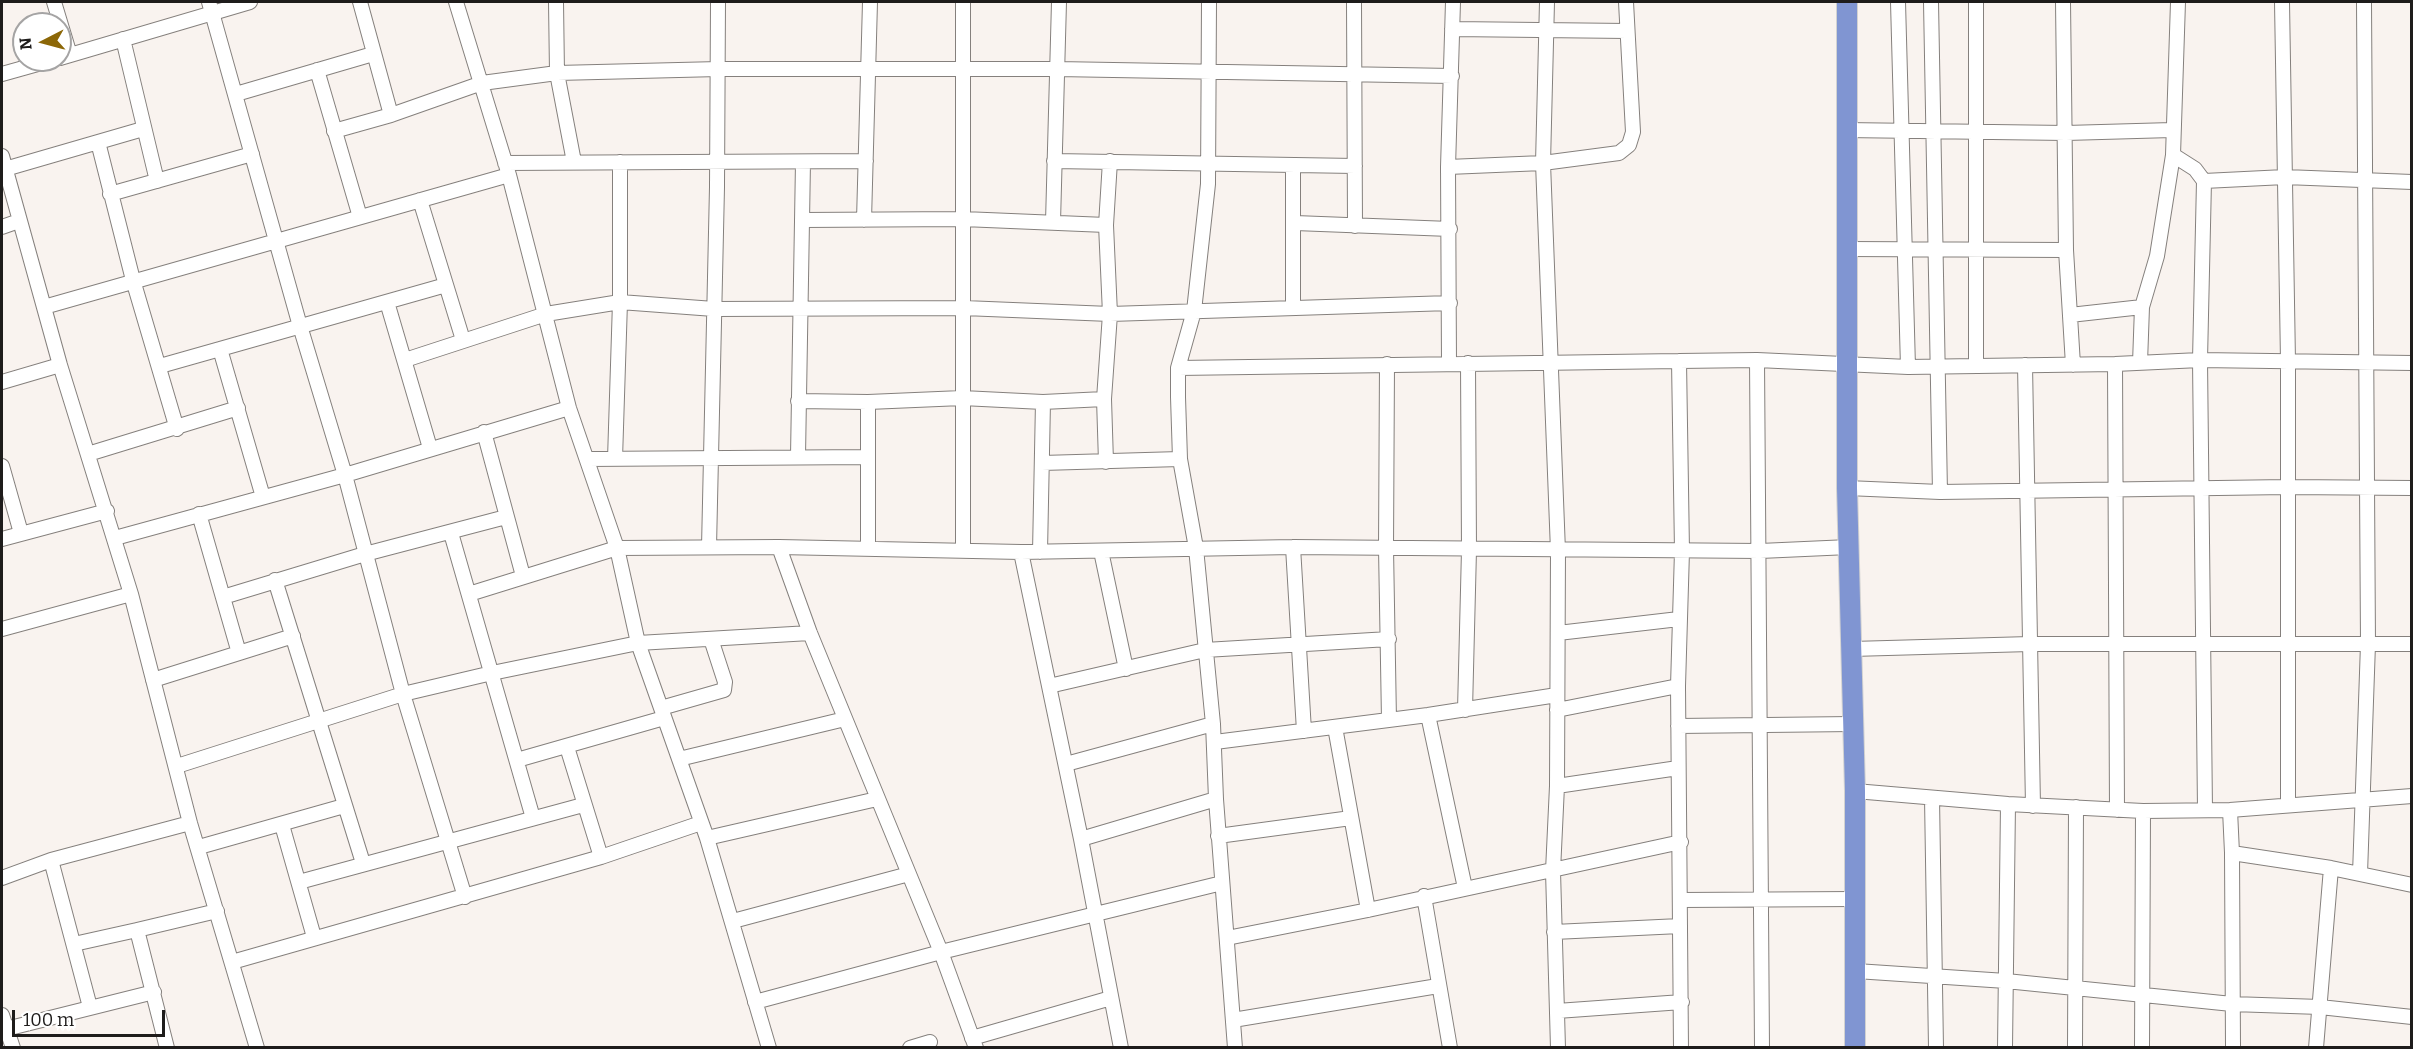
<!DOCTYPE html>
<style>
body{margin:0}
#map{position:relative;width:2413px;height:1049px;overflow:hidden;background:#f9f3ef;font-family:Bitter,serif}
canvas{display:block}
.frame{position:absolute;inset:0;border:3px solid #1e1c1b;pointer-events:none}
.north{position:absolute;left:12px;top:12px;width:60px;height:60px;box-sizing:border-box;background:#fff;border:2px solid #a5a4a4;border-radius:50%;rotate:264deg;font-size:16px;font-weight:700;line-height:24px;text-align:center;color:#1e1c1b}
.north::after{content:'';display:block;margin:auto;width:21px;height:27px;background:#8c6707;clip-path:polygon(50% 0,100% 100%,50% 72%,0 100%)}
.scale{position:absolute;left:12px;top:1010px;width:153px;height:27px;box-sizing:border-box;border:3px solid #1e1c1b;border-top:0;padding-left:8px;font-size:18px;line-height:21px;white-space:nowrap;color:#1e1c1b;-webkit-text-stroke:4px #fff;paint-order:stroke}
</style>
<div id="map">
<canvas width="2413" height="1049"></canvas>
<div class="frame"></div>
<div class="north">N</div>
<div class="scale">100 m</div>
</div>
<script>
const c = document.querySelector('canvas').getContext('2d');
c.lineJoin = 'round';
function toPath(rows) {
  const path = new Path2D();
  for (const r of rows) {
    path.moveTo(r[0], r[1]);
    for (let i = 2; i < r.length; i += 2) path.lineTo(r[i], r[i + 1]);
  }
  return path;
}
function stroke(path, color, width, dash) {
  c.strokeStyle = color;
  c.lineWidth = width;
  c.lineCap = dash ? 'butt' : 'round';
  c.setLineDash(dash || []);
  c.stroke(path);
}
const minor = toPath([
 [54,2,70,55],
 [209,2,300,326,345,475,403,694,465,897],
 [360,2,391,115],
 [456,2,509,175,569,408,617,548,638,643,707,838,769,1048],
 [556,2,557,73,574,162],
 [963,2,963,550],
 [1209,2,1208,184,1194,311,1178,368,1178,397,1180,459,1196,548,1213,724,1216,799,1235,1048],
 [1354,2,1355,226],
 [1547,2,1543,163,1558,551,1557,786,1553,871,1558,1048],
 [1898,2,1908,367],
 [1931,2,1940,492],
 [1976,2,1976,366],
 [2063,2,2066,250,2073,365],
 [2282,2,2288,361,2288,804],
 [1452,29,1627,31],
 [123,39,157,181],
 [60,58,250,2],
 [317,70,360,217],
 [2,74,52,60],
 [236,94,373,54],
 [1845,130,2066,133,2172,130],
 [334,131,391,115,482,83,557,73,719,69,1057,69,1452,76],
 [98,142,133,280,177,429],
 [2173,155,2195,169,2204,181,2285,177,2412,182],
 [2,156,60,365,131,594,190,823,257,1048],
 [1054,161,1355,166],
 [505,163,866,161],
 [1293,166,1293,308],
 [1448,167,1543,163,1619,153,1629,145,1633,132,1626,2],
 [5,169,143,129],
 [2204,181,2200,360,2205,810],
 [110,194,252,154],
 [420,200,463,340],
 [803,220,963,219,1106,225],
 [864,220,870,2],
 [1053,222,1059,2],
 [1295,223,1450,229],
 [2,227,19,221],
 [1847,249,2066,250],
 [387,302,430,448],
 [44,307,509,175],
 [2070,315,2142,307],
 [220,349,263,497],
 [405,360,546,314,620,302,714,309,964,308,1110,314,1450,303],
 [1757,360,1762,1048],
 [1679,361,1682,551,1678,686,1681,1048],
 [1449,363,1448,167,1453,2],
 [2140,363,2142,307,2157,256,2173,155,2178,2],
 [1387,364,1386,548,1389,720],
 [2115,364,2117,810],
 [2025,365,2033,806],
 [160,366,446,285],
 [1178,368,1679,361,1757,360,1908,367,2115,364,2200,360,2412,363],
 [2,382,60,365],
 [798,401,868,402,962,398,1043,402,1104,399],
 [868,402,868,549],
 [484,432,523,576],
 [88,454,238,408],
 [798,456,803,162],
 [587,459,868,457],
 [615,459,620,302,620,162],
 [1106,462,1104,399,1110,314,1106,225,1110,161],
 [1042,463,1180,459],
 [2,466,21,533],
 [1847,488,1940,492,2287,487,2412,488],
 [199,514,239,653],
 [451,533,533,818],
 [115,538,345,475,569,408],
 [2,539,107,511],
 [709,547,717,187,718,2],
 [779,547,810,633,941,952,976,1048],
 [1293,547,1304,731],
 [1101,551,1126,669],
 [1021,552,1081,839,1121,1048],
 [1040,552,1043,402],
 [275,580,363,863],
 [469,594,617,548,779,547,1021,552,1293,547,1760,551,1849,547],
 [223,597,365,554,506,517],
 [2,629,131,594],
 [1558,633,1679,619],
 [1852,649,2030,644,2412,644],
 [153,680,293,636],
 [1049,686,1205,650,1389,639],
 [661,708,724,690,725,682,711,639],
 [1465,710,1469,550,1468,363],
 [1557,710,1678,686],
 [1428,715,1465,888],
 [1678,726,1853,724],
 [1335,727,1368,910],
 [1215,742,1428,715,1557,695],
 [567,747,601,857],
 [679,759,845,719],
 [517,760,664,718],
 [1066,764,1213,724],
 [177,766,403,694,492,673,638,643,810,633],
 [1557,786,1678,768],
 [1855,791,2008,804,2143,811,2230,810,2412,796],
 [1932,798,1936,1048],
 [2230,810,2232,853,2233,1048],
 [282,825,314,937],
 [1218,836,1351,818],
 [707,838,877,799],
 [1081,839,1216,799],
 [199,847,344,806],
 [2232,853,2331,868,2412,885],
 [51,860,90,1007],
 [2360,874,2368,644,2364,2],
 [2,878,51,860,190,823],
 [299,882,583,805],
 [1424,896,1450,1048],
 [1681,900,1855,899],
 [733,921,909,874],
 [1554,932,1680,926],
 [1227,938,1368,910,1681,842],
 [74,944,137,930],
 [232,962,601,857,701,823],
 [1856,971,2006,981,2232,1004,2320,1007,2412,1017],
 [755,1002,941,952,1222,883],
 [1557,1011,1682,1002],
 [2,1015,13,1048],
 [1233,1020,1438,986],
 [2,1030,154,992],
 [972,1038,1111,998],
 [167,1048,137,930,217,911],
 [910,1048,930,1042],
 [2005,1048,2008,804],
 [2075,1048,2076,807],
 [2142,1048,2143,811],
 [2316,1048,2331,868]
]);
const highway = toPath([
 [1847,2,1847,488,1855,791,1855,1048]
]);
stroke(minor, '#85807d', 16);
stroke(highway, '#d2d2d1', 22);
stroke(minor, '#fff', 14);
stroke(highway, '#8095d2', 20);
</script>
